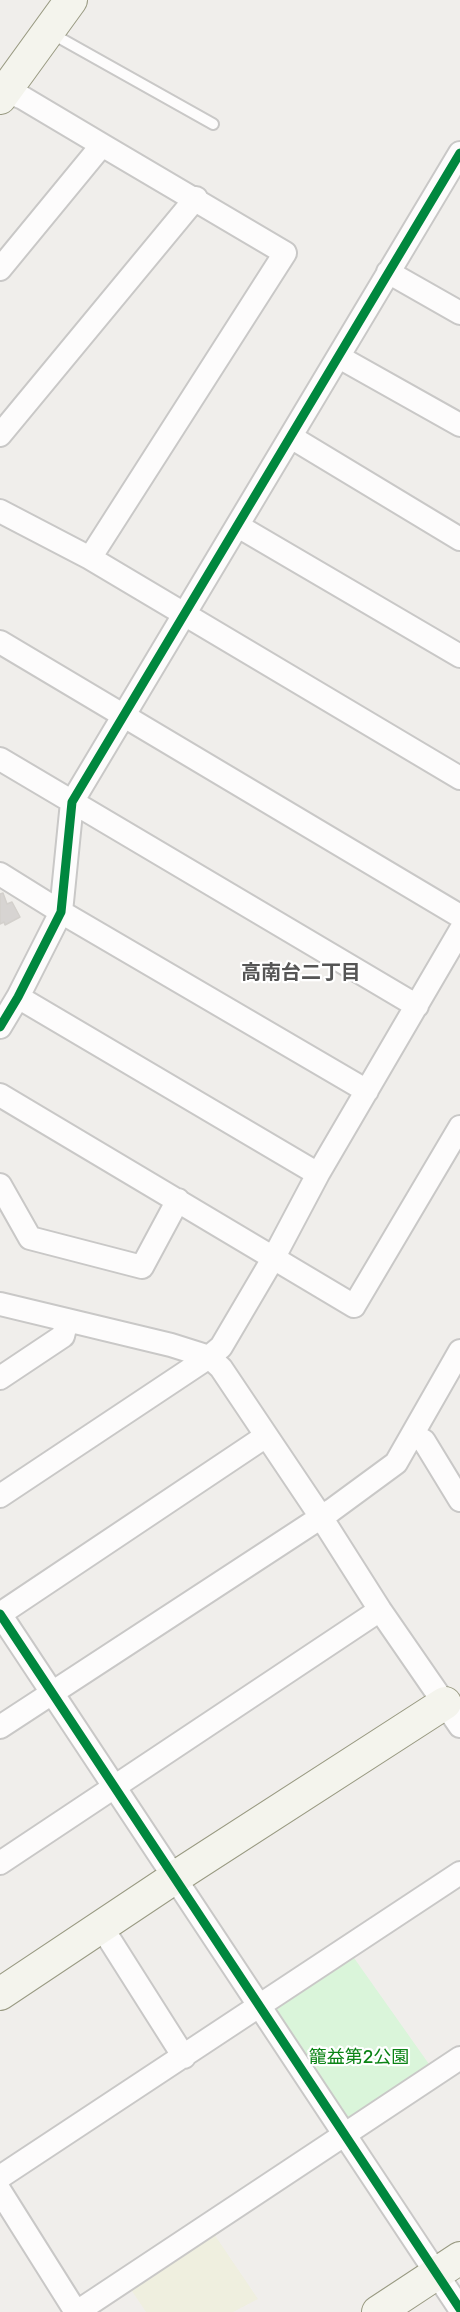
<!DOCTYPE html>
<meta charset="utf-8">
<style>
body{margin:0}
canvas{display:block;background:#f0eeeb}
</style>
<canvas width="460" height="2312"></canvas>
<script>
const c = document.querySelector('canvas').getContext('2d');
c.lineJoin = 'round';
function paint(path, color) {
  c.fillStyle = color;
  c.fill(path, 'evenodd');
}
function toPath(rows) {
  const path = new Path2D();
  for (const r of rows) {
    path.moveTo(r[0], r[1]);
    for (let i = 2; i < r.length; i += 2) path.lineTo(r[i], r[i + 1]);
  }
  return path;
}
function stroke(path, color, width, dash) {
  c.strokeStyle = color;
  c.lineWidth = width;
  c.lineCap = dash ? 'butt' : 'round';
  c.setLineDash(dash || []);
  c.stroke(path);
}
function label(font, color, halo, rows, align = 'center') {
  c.font = font + ' Rubik,"Noto Sans JP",sans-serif';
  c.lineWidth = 4.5;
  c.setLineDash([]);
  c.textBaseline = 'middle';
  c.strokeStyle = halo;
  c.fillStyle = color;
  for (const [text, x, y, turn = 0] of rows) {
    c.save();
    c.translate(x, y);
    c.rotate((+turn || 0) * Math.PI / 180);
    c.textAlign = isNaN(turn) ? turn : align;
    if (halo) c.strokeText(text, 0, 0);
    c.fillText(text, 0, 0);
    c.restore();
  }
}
paint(toPath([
 [214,2234,258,2299,233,2312,146,2312,132,2291]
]), '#efefdf');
paint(toPath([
 [347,1948,436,2074,344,2134,260,2006]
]), '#daf5da');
const building = toPath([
 [3,893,7,904,12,902,20,917,5,925,4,922,0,924,0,894,3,893]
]);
paint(building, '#d7d4d2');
stroke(building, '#d3d0cc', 1.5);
const lane = toPath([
 [49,32,213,124]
]);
const street = toPath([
 [0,84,5,91,23,98,102,145],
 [0,269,102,145,285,253,90,558],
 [388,272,460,313],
 [339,357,460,425],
 [0,435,196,198],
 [291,437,460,539],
 [0,511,90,558,460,778],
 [238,526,460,656],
 [0,642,460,916],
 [0,759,417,1006],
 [0,874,61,912,367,1091],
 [18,997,318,1174],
 [0,1027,18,997,61,912,72,802,460,153],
 [0,1095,354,1306,460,1127],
 [0,1185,30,1238,142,1267,178,1200],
 [0,1304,171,1345,209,1357,221,1368,321,1517,380,1610,460,1726],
 [0,1378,63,1336,67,1320],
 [413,1435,424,1441,460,1500],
 [0,1496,209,1357,221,1347,274,1257,318,1174,460,931],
 [0,1614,460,2309],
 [0,1614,266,1436],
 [0,1727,332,1510,396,1463,460,1351],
 [0,1863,380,1610],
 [101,1926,184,2057],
 [0,2177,460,1873],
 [0,2191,76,2312],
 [77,2312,460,2058]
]);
const secondary = toPath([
 [0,98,71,0],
 [0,1994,174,1878,445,1703],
 [378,2312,460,2258]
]);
stroke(lane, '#c9c8c7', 14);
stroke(street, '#c9c8c7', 26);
stroke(secondary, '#999a82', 34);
stroke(lane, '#fdfcfc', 10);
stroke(street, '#fdfcfc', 22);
stroke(secondary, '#f4f4ed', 32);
stroke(toPath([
 [0,1027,18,997,61,912,72,802,460,153],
 [0,1614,460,2309]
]), '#00873e', 9);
label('18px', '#0c8416', '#fff', [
 ["籠益第2公園",359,2058]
]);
label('bold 20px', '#555', '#fff', [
 ["高南台二丁目",301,973]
]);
</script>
